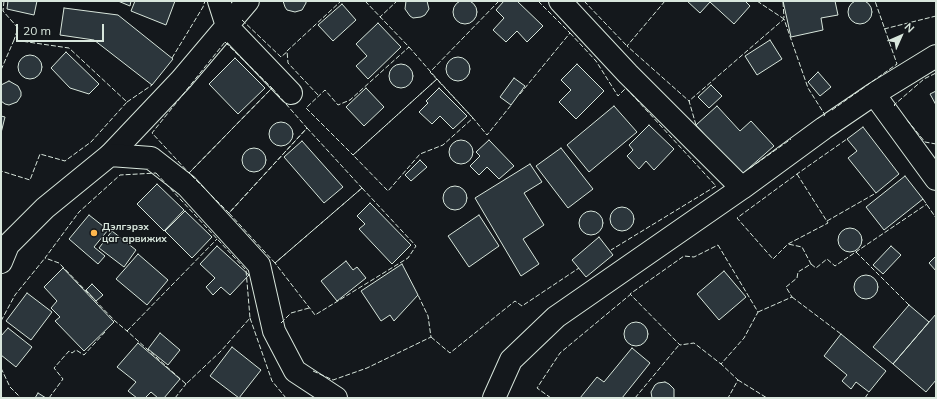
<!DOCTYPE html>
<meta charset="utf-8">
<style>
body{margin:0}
#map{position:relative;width:937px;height:399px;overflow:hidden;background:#14181c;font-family:Mulish,sans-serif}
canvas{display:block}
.frame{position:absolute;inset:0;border:2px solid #d8e6dc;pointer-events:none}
.north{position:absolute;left:881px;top:16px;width:40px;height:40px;-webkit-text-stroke:3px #14181c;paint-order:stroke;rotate:45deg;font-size:11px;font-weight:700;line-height:16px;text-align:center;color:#d8e6dc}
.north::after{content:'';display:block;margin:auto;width:14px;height:18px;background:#d8e6dc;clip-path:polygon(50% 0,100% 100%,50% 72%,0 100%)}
.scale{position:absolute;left:16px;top:24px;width:88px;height:18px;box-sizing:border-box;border:2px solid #d8e6dc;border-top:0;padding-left:5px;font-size:12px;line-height:14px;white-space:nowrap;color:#d8e6dc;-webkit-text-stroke:3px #14181c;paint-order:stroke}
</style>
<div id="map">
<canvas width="937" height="399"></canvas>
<div class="frame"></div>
<div class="north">N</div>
<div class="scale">20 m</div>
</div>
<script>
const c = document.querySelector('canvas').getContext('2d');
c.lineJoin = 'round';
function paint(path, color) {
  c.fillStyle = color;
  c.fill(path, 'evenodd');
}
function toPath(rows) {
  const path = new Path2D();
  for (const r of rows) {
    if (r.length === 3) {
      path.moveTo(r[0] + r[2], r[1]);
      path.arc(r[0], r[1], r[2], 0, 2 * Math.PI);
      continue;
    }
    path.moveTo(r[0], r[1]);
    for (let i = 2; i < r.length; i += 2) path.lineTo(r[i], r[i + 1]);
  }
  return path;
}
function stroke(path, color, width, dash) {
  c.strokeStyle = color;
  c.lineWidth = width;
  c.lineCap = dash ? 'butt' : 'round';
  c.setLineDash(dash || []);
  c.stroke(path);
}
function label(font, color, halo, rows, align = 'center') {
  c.font = font + ' Mulish,sans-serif';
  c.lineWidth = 3;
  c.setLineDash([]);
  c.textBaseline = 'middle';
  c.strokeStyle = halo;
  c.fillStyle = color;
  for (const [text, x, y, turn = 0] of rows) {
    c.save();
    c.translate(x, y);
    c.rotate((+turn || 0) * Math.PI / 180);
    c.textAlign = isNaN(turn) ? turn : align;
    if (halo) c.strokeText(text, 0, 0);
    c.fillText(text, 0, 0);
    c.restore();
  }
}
const building = toPath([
 [860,12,12],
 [465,12,12],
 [8,1,37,1,34,15,7,9,8,1],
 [118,1,131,1,130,6,118,1],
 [135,1,175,1,166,25,131,11,135,1],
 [283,1,306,1,306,3,302,10,295,12,287,10,285,7,283,1],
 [406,1,427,1,429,9,425,15,421,17,413,18,410,16,405,9,406,1],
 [504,1,517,1,543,26,527,42,517,31,506,42,493,30,504,18,496,10,504,1],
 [687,1,745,1,750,6,734,24,710,2,700,13,687,1],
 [783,1,835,1,838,15,821,18,823,30,791,37,783,1],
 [342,4,356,20,333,41,318,25,342,4],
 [64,8,118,15,173,59,152,85,94,40,60,35,64,8],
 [378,23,401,47,368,79,356,66,367,56,356,44,378,23],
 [770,40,782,59,757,75,745,56,770,40],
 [66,52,99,84,89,94,70,88,51,68,66,52],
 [30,67,12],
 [458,69,12],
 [235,58,265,88,238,114,209,84,235,58],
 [577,64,604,91,576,119,559,102,571,90,561,80,577,64],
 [401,76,12],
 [818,72,831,87,820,96,808,82,818,72],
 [514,78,525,86,511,105,500,97,514,78],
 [9,81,18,86,21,92,21,96,17,102,9,105,5,104,1,101,1,85,9,81],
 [711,85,722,96,709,108,698,97,711,85],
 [366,88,384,107,364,126,346,107,366,88],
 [439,88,467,116,453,129,440,116,432,124,419,112,428,103,426,101,439,88],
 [936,91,936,105,930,94,936,91],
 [614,106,637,132,589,172,567,145,614,106],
 [717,106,740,131,751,121,774,146,741,175,696,125,717,106],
 [1,116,5,117,1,133,1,116],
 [281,134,12],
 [649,125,674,149,654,170,646,161,639,169,627,156,633,150,629,145,649,125],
 [863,127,899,174,876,193,848,158,857,151,847,139,863,127],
 [489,140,514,166,499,179,487,167,479,175,470,166,480,156,476,152,489,140],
 [461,152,12],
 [302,141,343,187,324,203,284,157,302,141],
 [561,148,593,189,568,208,536,166,561,148],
 [254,160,12],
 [420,160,427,167,411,181,405,175,420,160],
 [530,164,542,182,524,193,544,225,523,239,539,264,521,276,475,198,530,164],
 [905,176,923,199,884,230,866,207,905,176],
 [157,184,184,210,164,231,137,204,157,184],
 [455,198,12],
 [370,203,411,245,392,264,359,229,365,224,357,216,370,203],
 [622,219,12],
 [185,211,212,237,192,258,165,231,185,211],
 [591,223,12],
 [89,215,108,230,94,247,105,256,98,264,69,239,89,215],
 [479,215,499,246,469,267,448,236,479,215],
 [850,240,12],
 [112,231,136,250,124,267,99,248,112,231],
 [599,237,613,255,586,277,572,260,599,237],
 [217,246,249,275,230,295,221,287,213,295,206,287,215,278,200,264,217,246],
 [891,246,901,255,883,274,873,265,891,246],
 [138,254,168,280,147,305,116,279,138,254],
 [936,256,936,271,929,263,936,256],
 [346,261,353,270,357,267,366,278,337,301,321,281,346,261],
 [402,264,418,295,394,321,390,315,381,321,361,291,402,264],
 [63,268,114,322,84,351,55,321,60,317,51,308,57,301,44,287,63,268],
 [724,271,746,297,719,320,697,294,724,271],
 [866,287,12],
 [92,284,103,295,96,301,86,290,92,284],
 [27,293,52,312,31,340,6,321,27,293],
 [909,305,929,322,893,364,873,347,909,305],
 [936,314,936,380,926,392,893,364,936,314],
 [636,334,12],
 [8,328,32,347,16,367,1,355,1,336,8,328],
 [160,333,180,350,168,365,148,349,160,333],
 [841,334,886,371,869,392,856,382,851,389,842,381,847,375,824,356,841,334],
 [138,343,180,379,164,398,158,398,151,392,145,398,137,398,128,391,136,382,117,367,138,343],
 [232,347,261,370,239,398,210,376,232,347],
 [632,348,650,363,622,398,580,398,597,377,604,382,632,348],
 [665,382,669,384,674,389,674,398,652,398,651,392,655,385,658,383,665,382],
 [38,393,46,398,35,398,38,393]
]);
paint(building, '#2c363c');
stroke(building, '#d8e6dc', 1);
const street = toPath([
 [219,1,227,26,291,93],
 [560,1,628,74,742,188],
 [874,94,936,179],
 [110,155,181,80,248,1],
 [494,398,511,360,556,317,742,188,824,128,874,94,936,56]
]);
const secondary = toPath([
 [1,262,8,245,45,208,110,155,151,158,187,186,259,265,274,331,295,371,336,398]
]);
stroke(street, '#d8e6dc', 24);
stroke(secondary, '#d8e6dc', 24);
stroke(street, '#14181c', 22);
stroke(secondary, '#14181c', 22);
stroke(toPath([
 [4,1,3,11,18,28,14,40],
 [365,1,409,47,408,48],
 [499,1,430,72,473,118,487,135,512,104],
 [584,1,627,46,627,45],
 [665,1,627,46,689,101,690,101],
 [757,1,784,19],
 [783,2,784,18],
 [381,18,380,17,397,1],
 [242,20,281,57,288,51],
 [884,29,936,16],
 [570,33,596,61,618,96,626,88,716,186,611,250],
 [225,42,272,88,189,173,152,133,225,42],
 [409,47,437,79,353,155,306,108,325,90,338,105,350,100,409,47],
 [172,58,203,7,205,1],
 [1,70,14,40,69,48,127,102,91,142,65,161,40,154,30,180,1,171],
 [437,79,473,118,443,145,420,154,388,191,353,155,437,79],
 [272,88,307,128,229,213,189,173,272,88],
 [520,94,570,33,538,1],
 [318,95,288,63,287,51,341,1],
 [127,102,152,85],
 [895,106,894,105,924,79,936,73],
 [832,110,897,64,875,1],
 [907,120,925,142,936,144],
 [696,125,689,101,784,19,808,88,825,115,822,117],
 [307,128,362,188,275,263,229,213,307,128],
 [750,168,791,139],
 [156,173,246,270,250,318,221,351,186,384,127,331,115,321,59,263,45,258,79,212,120,175,156,173],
 [797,174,828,223,788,244,773,259,737,218,797,174,847,139],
 [362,188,416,246,408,258,315,315,275,263,362,188],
 [923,199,936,218],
 [827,221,876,193],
 [718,245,758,312,744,338,721,364,694,343,680,345,630,294,684,256,694,257,718,245],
 [856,252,909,305],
 [811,264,816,268,827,259,835,266,927,204],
 [792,297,841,334],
 [758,312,792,297,786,287,797,278,798,272,811,264,802,247,788,244],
 [250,318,272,381,286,398],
 [1,321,15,295,45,258],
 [281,323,291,313,309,308],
 [127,331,217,239],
 [431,337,450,353,515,301,522,306,579,268],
 [720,363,738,380,728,398],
 [1,368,10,387,21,398],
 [313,371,333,380,367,368,431,337,428,316,418,295],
 [738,380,767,398],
 [49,398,63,379,54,368,69,351,72,353,76,350,84,355,105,332],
 [175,398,186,384,185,382],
 [551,398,537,388,560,353,631,294],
 [635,398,679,345],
 [865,398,869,392]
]), '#d8e6dc', 1, [5, 2]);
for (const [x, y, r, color] of [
 [94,233,4,"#ffb74d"]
]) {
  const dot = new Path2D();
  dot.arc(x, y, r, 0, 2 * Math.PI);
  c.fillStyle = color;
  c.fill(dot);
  stroke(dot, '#14181c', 1.5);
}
label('bold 10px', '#d8e6dc', '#14181c', [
 ["Дэлгэрэх",102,227],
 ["цаг арвижих",102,239]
], 'left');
</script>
